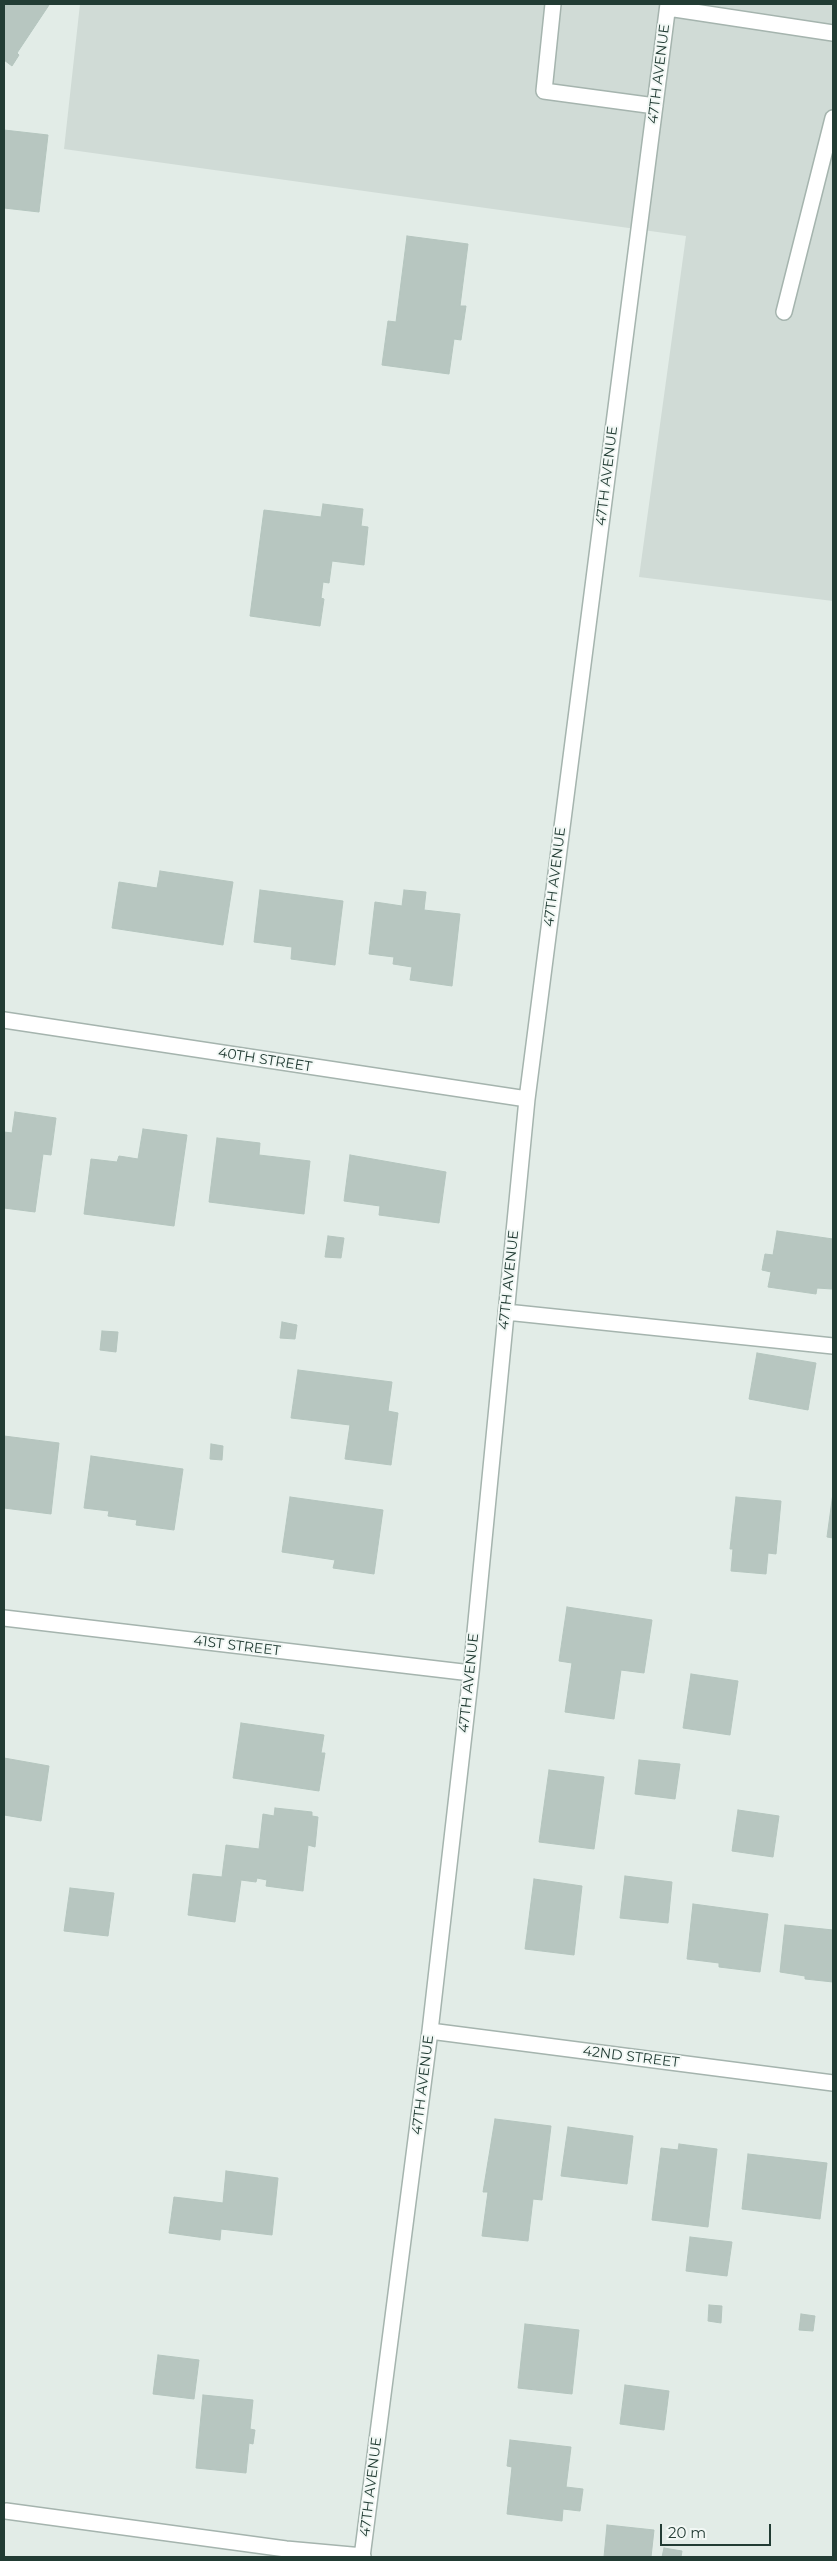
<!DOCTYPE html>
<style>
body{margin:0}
#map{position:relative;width:837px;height:2561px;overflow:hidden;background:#e2ece7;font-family:Montserrat,sans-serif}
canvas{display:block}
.frame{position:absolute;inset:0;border:5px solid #223c34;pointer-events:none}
.scale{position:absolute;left:660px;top:2524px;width:111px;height:22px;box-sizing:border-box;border:2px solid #223c34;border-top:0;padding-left:6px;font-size:15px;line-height:18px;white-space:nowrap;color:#223c34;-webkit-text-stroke:4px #f2f8f5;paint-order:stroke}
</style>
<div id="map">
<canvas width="837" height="2561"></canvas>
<div class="frame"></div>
<div class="scale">20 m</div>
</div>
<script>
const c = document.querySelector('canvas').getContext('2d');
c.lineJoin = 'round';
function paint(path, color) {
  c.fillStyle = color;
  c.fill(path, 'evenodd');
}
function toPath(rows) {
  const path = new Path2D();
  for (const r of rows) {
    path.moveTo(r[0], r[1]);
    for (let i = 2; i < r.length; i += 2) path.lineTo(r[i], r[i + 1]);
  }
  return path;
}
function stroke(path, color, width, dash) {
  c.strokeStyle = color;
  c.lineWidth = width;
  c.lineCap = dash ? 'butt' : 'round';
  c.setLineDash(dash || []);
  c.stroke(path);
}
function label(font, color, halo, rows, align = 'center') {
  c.font = font + ' Montserrat,sans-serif';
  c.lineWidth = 4;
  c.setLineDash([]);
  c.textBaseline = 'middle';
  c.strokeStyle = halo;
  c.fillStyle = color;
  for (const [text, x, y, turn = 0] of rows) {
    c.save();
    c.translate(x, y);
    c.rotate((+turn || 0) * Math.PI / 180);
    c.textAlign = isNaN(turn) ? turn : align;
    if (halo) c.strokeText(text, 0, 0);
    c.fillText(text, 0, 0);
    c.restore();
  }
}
paint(toPath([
 [80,4,833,4,833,601,639,577,686,236,64,149]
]), '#d0dbd6');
const building = toPath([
 [4,4,49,5,17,53,19,55,12,66,4,60,4,4],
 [4,130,48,135,39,212,4,208,4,130],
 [407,236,468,244,460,306,466,306,461,340,454,339,449,374,382,365,388,321,396,322,407,236],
 [323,504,363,509,361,526,368,527,364,565,332,561,329,583,323,582,321,598,324,599,320,626,250,616,264,510,321,517,323,504],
 [160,871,233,882,223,945,112,928,119,882,157,888,160,871],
 [260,890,343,901,335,965,291,959,292,947,254,942,260,890],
 [404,890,426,892,424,910,460,914,452,986,410,980,412,967,393,964,394,957,369,954,375,902,402,906,404,890],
 [15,1112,56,1118,51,1155,43,1154,35,1212,4,1208,4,1132,12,1133,15,1112],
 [143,1129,187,1135,174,1226,84,1214,91,1159,117,1162,119,1156,138,1159,143,1129],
 [217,1138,260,1143,259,1155,310,1161,304,1214,209,1202,217,1138],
 [350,1155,446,1172,439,1223,379,1215,380,1206,344,1201,350,1155],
 [777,1231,833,1239,832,1289,817,1288,816,1294,768,1287,771,1272,762,1270,765,1254,773,1255,777,1231],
 [328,1236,344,1238,341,1258,325,1257,328,1236],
 [282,1322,297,1325,295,1339,280,1338,282,1322],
 [102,1331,118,1332,116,1352,100,1350,102,1331],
 [757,1353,816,1363,808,1410,749,1399,757,1353],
 [298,1370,392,1382,388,1411,398,1413,391,1465,345,1459,350,1425,291,1418,298,1370],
 [4,1436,59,1443,51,1514,4,1508,4,1436],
 [211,1444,223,1446,222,1460,210,1459,211,1444],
 [91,1456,183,1469,174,1530,136,1525,137,1520,108,1516,109,1511,84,1508,91,1456],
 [833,1493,833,1538,827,1537,833,1493],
 [290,1497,383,1510,374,1574,333,1568,335,1560,282,1552,290,1497],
 [736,1497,781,1501,776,1554,768,1553,766,1574,731,1571,733,1549,730,1549,736,1497],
 [567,1607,652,1620,644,1673,621,1670,614,1719,565,1712,572,1663,559,1661,567,1607],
 [691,1674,738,1681,730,1735,683,1728,691,1674],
 [241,1723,324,1735,321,1753,325,1753,319,1791,233,1778,241,1723],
 [4,1758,49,1766,41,1821,4,1815,4,1758],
 [639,1760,680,1764,675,1799,635,1794,639,1760],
 [549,1770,604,1777,594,1849,539,1842,549,1770],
 [275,1808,312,1812,312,1816,318,1817,315,1847,308,1845,303,1891,266,1886,267,1880,257,1878,256,1882,241,1880,235,1922,188,1915,193,1874,222,1877,226,1845,259,1849,263,1814,274,1816,275,1808],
 [738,1810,779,1816,773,1857,732,1851,738,1810],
 [625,1876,672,1882,668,1923,620,1918,625,1876],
 [534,1879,582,1886,574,1955,525,1949,534,1879],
 [70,1888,114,1893,108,1936,64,1931,70,1888],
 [693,1904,768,1914,760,1972,719,1967,719,1963,687,1959,693,1904],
 [785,1925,833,1930,833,1982,805,1979,805,1976,780,1972,785,1925],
 [495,2119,551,2126,542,2200,533,2199,528,2241,482,2236,488,2192,483,2192,495,2119],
 [568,2127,633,2136,627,2184,561,2176,568,2127],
 [679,2144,717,2149,708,2227,652,2220,661,2148,678,2150,679,2144],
 [748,2154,827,2163,820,2219,742,2209,748,2154],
 [226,2171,278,2178,272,2235,221,2229,220,2240,169,2233,174,2197,223,2203,226,2171],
 [690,2237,732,2242,727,2276,686,2271,690,2237],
 [709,2305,722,2306,721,2323,708,2321,709,2305],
 [801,2314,815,2316,813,2331,799,2330,801,2314],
 [525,2324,579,2330,572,2394,518,2388,525,2324],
 [158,2355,199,2360,194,2399,153,2394,158,2355],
 [625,2385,669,2391,664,2430,620,2424,625,2385],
 [203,2395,253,2400,250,2429,255,2430,253,2444,249,2443,246,2473,196,2468,203,2395],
 [510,2440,571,2447,566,2487,583,2489,580,2511,563,2509,562,2521,507,2514,512,2467,507,2466,510,2440],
 [607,2525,654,2530,651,2557,604,2557,607,2525],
 [664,2548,682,2551,681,2557,662,2557,664,2548]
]);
paint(building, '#b7c6c0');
stroke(building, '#b4c5be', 1);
const minor = toPath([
 [553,4,544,91,655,106],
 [668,8,833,33],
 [784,312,833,118],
 [4,1020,527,1099],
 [506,1312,833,1346],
 [4,1618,471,1673],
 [430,2031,833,2083],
 [6,2511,286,2549,363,2556],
 [362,2557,430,2031,471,1673,527,1099,668,4]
]);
stroke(minor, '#a5b4ae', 18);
stroke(minor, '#fff', 15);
label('14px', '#223c34', '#f2f8f5', [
 ["47TH AVENUE",659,74,-83],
 ["47TH AVENUE",607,476,-83],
 ["47TH AVENUE",555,877,-83],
 ["40TH STREET",265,1060,9],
 ["47TH AVENUE",509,1280,-84],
 ["41ST STREET",237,1646,7],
 ["47TH AVENUE",469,1683,-84],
 ["42ND STREET",631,2057,7],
 ["47TH AVENUE",423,2085,-83],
 ["47TH AVENUE",371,2487,-83]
]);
</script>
